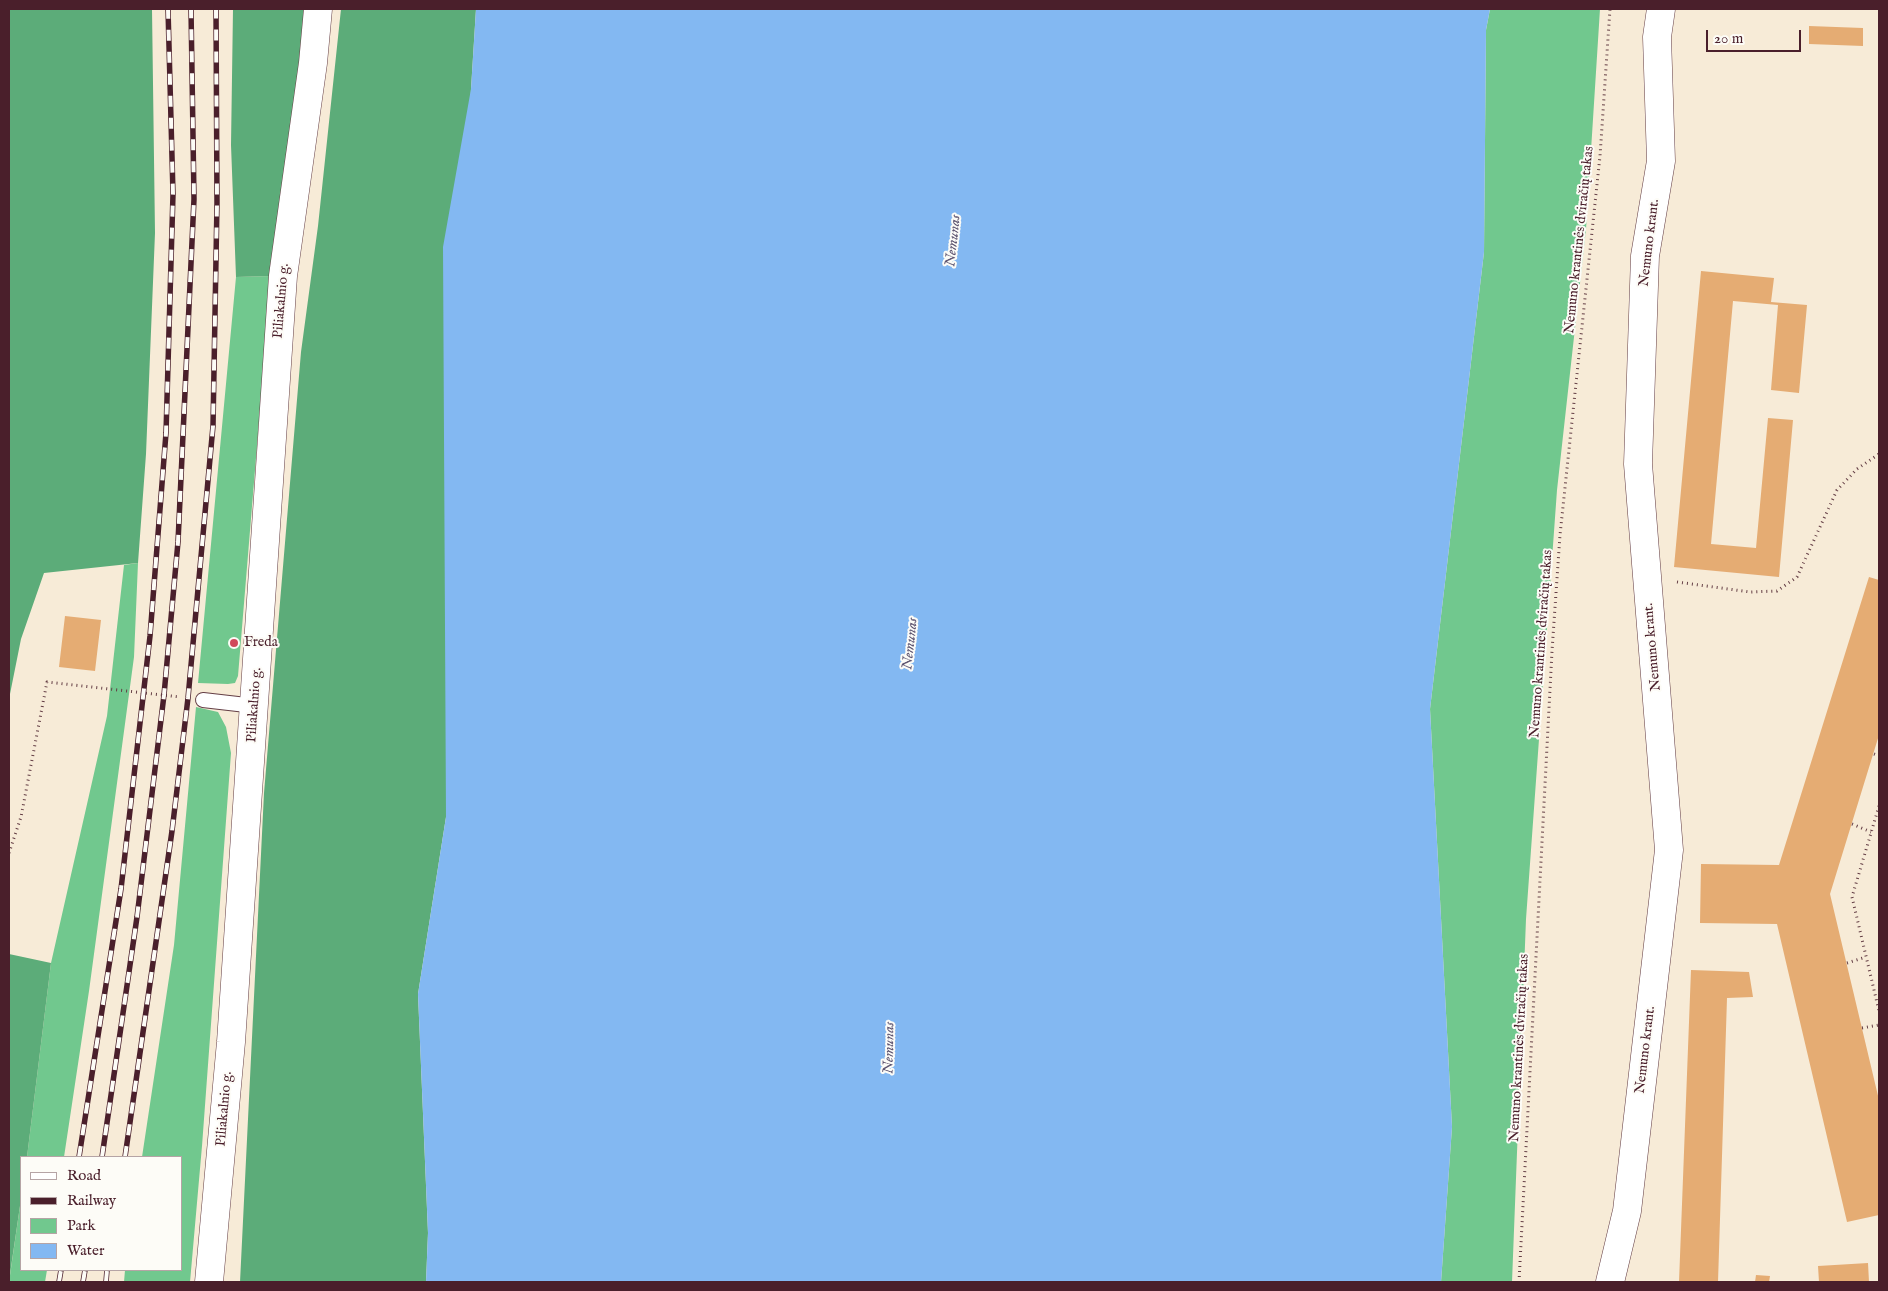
<!DOCTYPE html>
<meta charset="utf-8">
<style>
body{margin:0}
#map{position:relative;width:1888px;height:1291px;overflow:hidden;background:#f7ebd7;font-family:"IM FELL English",serif}
canvas{display:block}
.frame{position:absolute;inset:0;border:10px solid #4a1f2b;pointer-events:none}
.legend{position:absolute;left:20px;top:1156px;width:162px;height:115px;box-sizing:border-box;background:#fdfcf7;border:1px solid #b5a4a5;margin:0;padding:6px 9px;list-style:none;font-size:15px;color:#4a1f2b}
.legend li{display:flex;align-items:center;gap:10px;height:25px}
.legend b{width:25px;border:1px solid #b5a4a5}
.scale{position:absolute;left:1706px;top:30px;width:95px;height:22px;box-sizing:border-box;border:2px solid #4a1f2b;border-top:0;padding-left:6px;font-size:15px;line-height:18px;white-space:nowrap;color:#4a1f2b;-webkit-text-stroke:4px #fdfcf7;paint-order:stroke}
</style>
<div id="map">
<canvas width="1888" height="1291"></canvas>
<div class="frame"></div>
<ul class="legend">
<li><b style="height:6px;background:#fff"></b>Road</li>
<li><b style="height:6px;background:#4a1f2b"></b>Railway</li>
<li><b style="height:14px;background:#71c88e"></b>Park</li>
<li><b style="height:14px;background:#83b8f2"></b>Water</li>
</ul>
<div class="scale">20 m</div>
</div>
<script>
const c = document.querySelector('canvas').getContext('2d');
c.lineJoin = 'round';
function paint(path, color) {
  c.fillStyle = color;
  c.fill(path, 'evenodd');
}
function toPath(rows) {
  const path = new Path2D();
  for (const r of rows) {
    path.moveTo(r[0], r[1]);
    for (let i = 2; i < r.length; i += 2) path.lineTo(r[i], r[i + 1]);
  }
  return path;
}
function stroke(path, color, width, dash) {
  c.strokeStyle = color;
  c.lineWidth = width;
  c.lineCap = dash ? 'butt' : 'round';
  c.setLineDash(dash || []);
  c.stroke(path);
}
function label(font, color, halo, rows, align = 'center') {
  c.font = font + ' "IM FELL English",serif';
  c.lineWidth = 4;
  c.setLineDash([]);
  c.textBaseline = 'middle';
  c.strokeStyle = halo;
  c.fillStyle = color;
  for (const [text, x, y, turn = 0] of rows) {
    c.save();
    c.translate(x, y);
    c.rotate((+turn || 0) * Math.PI / 180);
    c.textAlign = isNaN(turn) ? turn : align;
    if (halo) c.strokeText(text, 0, 0);
    c.fillText(text, 0, 0);
    c.restore();
  }
}
paint(toPath([
 [1490,9,1600,9,1586,229,1557,490,1526,919,1512,1282,1441,1282,1452,1127,1430,709,1484,252,1486,30],
 [271,276,238,676,235,683,228,684,198,683,236,277],
 [138,563,134,657,89,991,64,1157,27,1157,51,963,107,716,124,565],
 [196,707,218,712,226,727,231,753,202,1146,190,1282,124,1282,125,1270,181,1270,181,1157,142,1157,174,945],
 [21,1199,21,1270,47,1270,45,1282,9,1282]
]), '#71c88e');
paint(toPath([
 [9,9,152,9,155,233,146,454,138,563,44,573,21,639,9,699],
 [233,9,309,9,271,276,236,277,231,145],
 [341,9,476,9,471,89,446,817,418,994,428,1233,426,1282,240,1282,264,793,301,352,318,226],
 [9,954,51,963,27,1157,21,1157,21,1199,9,1281]
]), '#5cac79');
paint(toPath([
 [476,9,1490,9,1486,30,1484,252,1430,709,1452,1127,1441,1282,426,1282,428,1233,418,994,446,817,443,247,471,89]
]), '#83b8f2');
paint(toPath([
 [1809,26,1863,28,1863,46,1809,44],
 [1701,271,1774,278,1771,302,1807,305,1799,393,1771,390,1778,305,1733,301,1711,544,1756,548,1768,418,1793,420,1779,577,1674,567],
 [1869,577,1879,580,1879,735,1830,894,1879,1100,1879,1215,1847,1222,1777,924,1700,923,1701,864,1779,865],
 [65,616,101,620,95,671,59,667],
 [1691,970,1749,972,1753,997,1727,998,1718,1282,1679,1282],
 [1868,1263,1869,1282,1819,1282,1818,1266],
 [1756,1275,1770,1276,1769,1282,1755,1282]
]), '#e5ac73');
const lane = toPath([
 [203,700,255,706]
]);
const street = toPath([
 [1610,1282,1627,1211,1669,850,1638,464,1645,256,1661,161,1657,37,1661,9]
]);
const primary = toPath([
 [209,1282,231,1042,283,276,313,63,318,9]
]);
stroke(lane, '#643e45', 16);
stroke(street, '#643e45', 29);
stroke(primary, '#643e45', 29);
stroke(toPath([
 [1677,582,1750,592,1777,591,1797,577,1837,490,1857,469,1879,454],
 [1874,754,1879,756],
 [1879,806,1852,897,1879,1011],
 [1852,824,1871,832],
 [9,853,21,817,47,682,180,697],
 [1847,963,1866,957],
 [1862,1028,1879,1025],
 [1519,1282,1552,651,1560,535,1600,156,1610,9]
]), '#643e45', 3, [1, 4]);
stroke(lane, '#fff', 14);
stroke(street, '#fff', 28);
stroke(primary, '#fff', 28);
const rail = toPath([
 [79,1157,121,889,150,636,166,433,173,194,168,9],
 [102,1157,137,917,164,695,178,542,194,199,191,9],
 [125,1157,172,831,188,698,213,426,217,203,216,9],
 [59,1282,61,1270],
 [83,1282,85,1270],
 [106,1282,107,1270]
]);
stroke(rail, '#4a1f2b', 5.5);
stroke(rail, '#fdfcf7', 4, [11]);
for (const [x, y, r, color] of [
 [234,643,5,"#d1495b"]
]) {
  const dot = new Path2D();
  dot.arc(x, y, r, 0, 2 * Math.PI);
  c.fillStyle = color;
  c.fill(dot);
  stroke(dot, '#fdfcf7', 2);
}
label('14px', '#4a1f2b', '#fdfcf7', [
 ["Nemuno krantinės dviračių takas",1580,240,-84],
 ["Nemuno krant.",1650,243,-83],
 ["Piliakalnio g.",282,301,-85],
 ["Nemuno krantinės dviračių takas",1542,644,-86],
 ["Nemuno krant.",1653,647,-95],
 ["Piliakalnio g.",255,705,-86],
 ["Nemuno krantinės dviračių takas",1520,1048,-87],
 ["Nemuno krant.",1646,1050,-83],
 ["Piliakalnio g.",225,1109,-85]
]);
label('14px', '#4a1f2b', '#fdfcf7', [
 ["Freda",244,643]
], 'left');
label('italic 15px', '#5e5571', '#fdfcf7', [
 ["Nemunas",954,241,-84],
 ["Nemunas",911,644,-84],
 ["Nemunas",890,1048,-89]
]);
</script>
